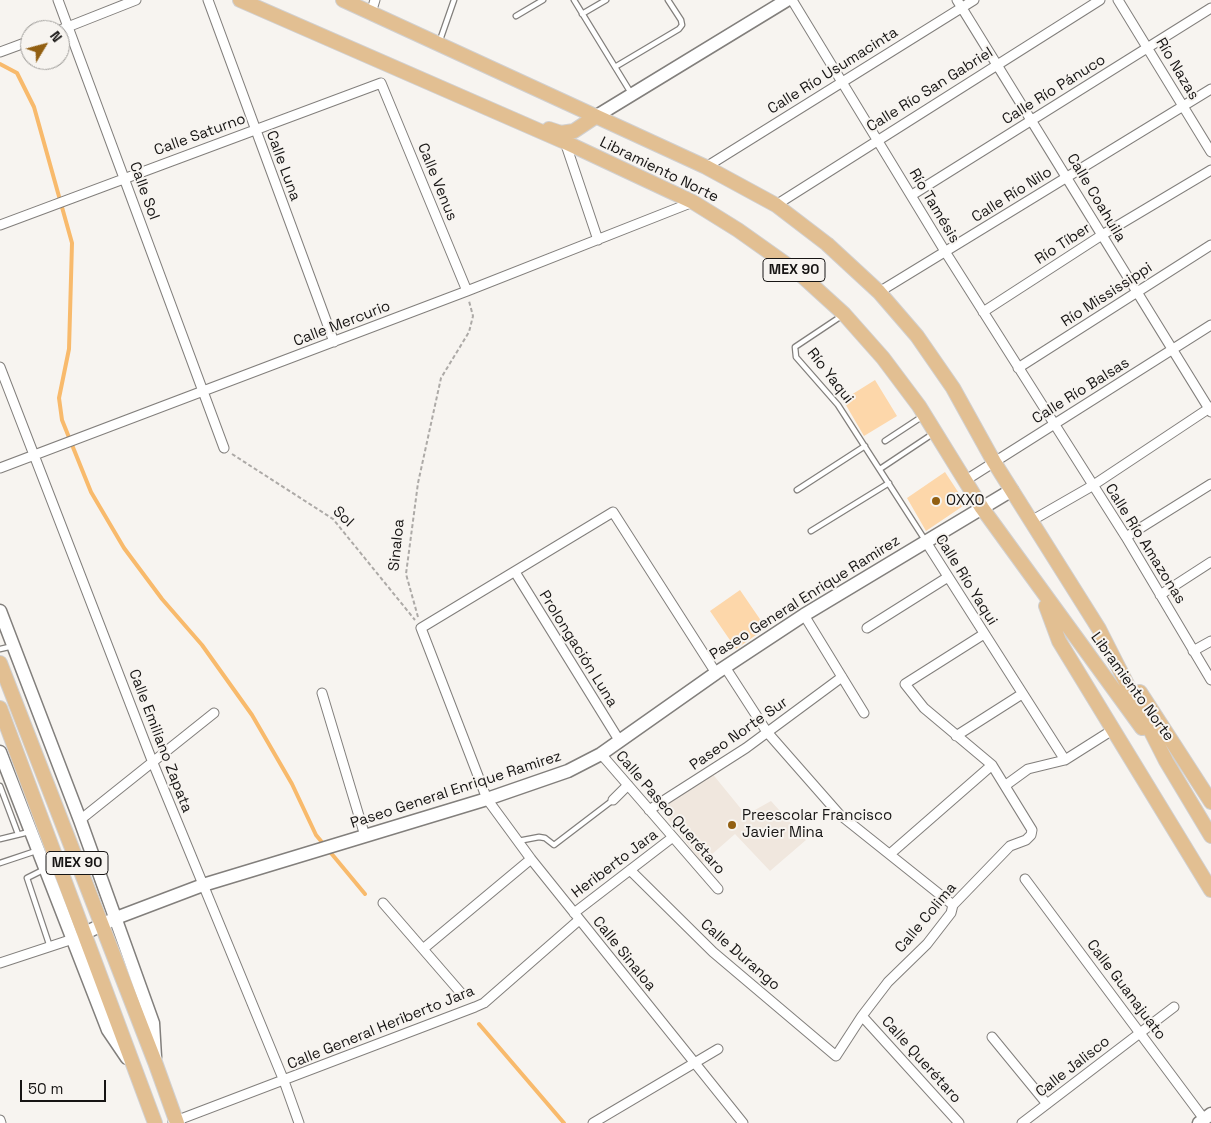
<!DOCTYPE html>
<meta charset="utf-8">
<style>
body{margin:0}
#map{position:relative;width:1211px;height:1123px;overflow:hidden;background:#f7f4f0;font-family:"Space Grotesk",sans-serif}
canvas{display:block}
.north{position:absolute;left:20px;top:20px;width:50px;height:50px;box-sizing:border-box;background:#f7f4f0;border:1px solid #9d9b98;border-radius:50%;rotate:53deg;font-size:14px;font-weight:700;line-height:20px;text-align:center;color:#171514}
.north::after{content:'';display:block;margin:auto;width:18px;height:22px;background:#925f11;clip-path:polygon(50% 0,100% 100%,50% 72%,0 100%)}
.scale{position:absolute;left:20px;top:1080px;width:86px;height:22px;box-sizing:border-box;border:2px solid #171514;border-top:0;padding-left:6px;font-size:15px;line-height:18px;white-space:nowrap;color:#171514;-webkit-text-stroke:4px #f7f4f0;paint-order:stroke}
</style>
<div id="map">
<canvas width="1211" height="1123"></canvas>
<div class="north">N</div>
<div class="scale">50 m</div>
</div>
<script>
const c = document.querySelector('canvas').getContext('2d');
c.lineJoin = 'round';
function paint(path, color) {
  c.fillStyle = color;
  c.fill(path, 'evenodd');
}
function toPath(rows) {
  const path = new Path2D();
  for (const r of rows) {
    path.moveTo(r[0], r[1]);
    for (let i = 2; i < r.length; i += 2) path.lineTo(r[i], r[i + 1]);
  }
  return path;
}
function stroke(path, color, width, dash) {
  c.strokeStyle = color;
  c.lineWidth = width;
  c.lineCap = dash ? 'butt' : 'round';
  c.setLineDash(dash || []);
  c.stroke(path);
}
function label(font, color, halo, rows, align = 'center') {
  c.font = font + ' "Space Grotesk",sans-serif';
  c.lineWidth = 4;
  c.setLineDash([]);
  c.textBaseline = 'middle';
  c.strokeStyle = halo;
  c.fillStyle = color;
  for (const [text, x, y, turn = 0] of rows) {
    c.save();
    c.translate(x, y);
    c.rotate((+turn || 0) * Math.PI / 180);
    c.textAlign = isNaN(turn) ? turn : align;
    if (halo) c.strokeText(text, 0, 0);
    c.fillText(text, 0, 0);
    c.restore();
  }
}
paint(toPath([
 [711,772,746,815,771,801,806,840,770,871,735,834,702,863,660,808]
]), '#f0e7de');
stroke(toPath([
 [0,64,17,73,34,107,72,243,69,349,59,398,62,420,91,492,124,548,162,599,202,645,252,715,292,784,316,835,365,894],
 [479,1024,564,1123]
]), '#f8ba6c', 4);
paint(toPath([
 [875,380,897,416,864,436,843,400],
 [945,472,966,504,926,531,907,498],
 [740,590,766,628,736,649,710,611]
]), '#fdd7aa');
const lane = toPath([
 [574,0,631,93],
 [582,14,606,0],
 [516,16,543,0],
 [439,43,454,0],
 [615,67,679,29,682,25,681,20,668,0],
 [843,315,795,347,796,357,838,405,925,540],
 [885,441,923,416],
 [880,469,934,433],
 [797,490,865,446],
 [811,531,889,483],
 [0,649,13,646],
 [0,786,18,834],
 [0,839,29,832],
 [518,841,539,837,545,838,554,845,613,800],
 [0,863,36,851],
 [43,870,27,878,50,947]
]);
const street = toPath([
 [58,0,224,448],
 [208,0,334,342],
 [792,0,946,253,1126,537,1211,680],
 [957,0,1211,412],
 [1118,0,1211,152],
 [371,13,375,0],
 [60,30,136,0],
 [0,52,30,41],
 [565,142,598,240],
 [706,167,974,0],
 [912,195,1211,8],
 [776,205,1100,0],
 [0,225,381,83,467,291],
 [879,292,1211,89],
 [983,312,1102,235,1211,170],
 [0,367,153,763,284,1081,299,1123],
 [1018,368,1211,245],
 [0,468,467,291,693,202],
 [966,480,1211,325],
 [1031,521,1092,486,1211,407],
 [1126,537,1211,484],
 [926,542,1065,760],
 [515,572,619,740],
 [1160,595,1211,562],
 [804,615,864,713],
 [867,628,948,577],
 [1193,651,1211,641],
 [725,667,767,732,839,814,953,905],
 [716,673,613,512,421,628,487,799,531,859,743,1123],
 [322,693,365,836],
 [956,736,1022,694],
 [601,754,718,889],
 [1006,785,1028,769,1065,760,1114,729],
 [613,800,628,785],
 [649,810,746,748,842,677],
 [80,820,214,713],
 [890,854,992,765],
 [630,870,713,952,836,1056,862,1016,888,982,927,944,951,913,953,905,1010,846,1026,840,1031,835,1032,830,992,765,924,708,905,684,984,634],
 [1025,879,1204,1119],
 [383,903,461,993],
 [574,913,673,837],
 [423,949,531,859],
 [0,963,76,938],
 [862,1016,959,1123],
 [992,1037,1047,1104],
 [0,1120,1,1123],
 [173,1122,475,1007,484,1003,579,920],
 [593,1123,718,1049],
 [1022,1123,1174,1007]
]);
const secondary = toPath([
 [595,117,787,0],
 [0,611,80,820,153,1023,155,1057],
 [0,752,108,1030,127,1058],
 [85,933,116,918,203,885,487,799,568,771,601,754,716,673,804,615,1012,490],
 [1199,1123,1211,1114]
]);
const primary = toPath([
 [240,0,565,142,693,202,738,230,800,274,844,314,883,358,919,406,982,508,1142,728],
 [343,0,706,167,776,205,827,244,879,292,917,336,953,388,994,462,1099,629,1166,761,1211,836],
 [549,129,561,133,574,131,595,117],
 [1046,606,1059,641,1211,890],
 [0,663,155,1062,177,1123],
 [1140,692,1211,802],
 [0,708,155,1123]
]);
stroke(lane, '#827f7c', 7);
stroke(street, '#827f7c', 11);
stroke(secondary, '#827f7c', 15);
stroke(primary, '#d1d0d0', 16);
stroke(toPath([
 [232,454,333,519,415,620],
 [418,617,406,574,418,483,441,378,469,332,473,316,469,301]
]), '#adaaa7', 2, [4, 2.5]);
stroke(lane, '#fff', 4.5);
stroke(street, '#fff', 9);
stroke(secondary, '#fff', 12);
stroke(primary, '#e2bf92', 14);
for (const [x, y, r, color] of [
 [936,501,5,"#925f11"],
 [732,825,5,"#925f11"]
]) {
  const dot = new Path2D();
  dot.arc(x, y, r, 0, 2 * Math.PI);
  c.fillStyle = color;
  c.fill(dot);
  stroke(dot, '#f7f4f0', 2);
}
for (const [x, y, w] of [
 [794,270,62],
 [77,863,62]
]) {
  const box = new Path2D();
  box.roundRect(x - w / 2, y - 11.5, w, 23, 4);
  c.fillStyle = '#f7f4f0';
  c.fill(box);
  stroke(box, '#171514', 1);
}
label('bold 14px', '#171514', null, [
 ["MEX 90",794,270],
 ["MEX 90",77,863]
]);
label('15px', '#171514', '#f7f4f0', [
 ["Río Nazas",1177,69,59],
 ["Calle Río Usumacinta",833,71,-32],
 ["Calle Río San Gabriel",930,90,-32],
 ["Calle Río Pánuco",1054,90,-32],
 ["Calle Saturno",200,135,-20],
 ["Calle Luna",283,166,70],
 ["Libramiento Norte",659,170,26],
 ["Calle Venus",437,182,68],
 ["Calle Sol",144,191,70],
 ["Calle Río Nilo",1012,195,-32],
 ["Calle Coahuila",1096,198,59],
 ["Río Tamésis",934,206,59],
 ["Río Tíber",1063,244,-33],
 ["Río Mississippi",1107,295,-33],
 ["Calle Mercurio",342,324,-21],
 ["Río Yaqui",830,376,52],
 ["Calle Río Balsas",1081,391,-32],
 ["Sol",343,517,44],
 ["Calle Río Amazonas",1145,544,58],
 ["Sinaloa",397,545,-84],
 ["Calle Río Yaqui",966,580,58],
 ["Paseo General Enrique Ramirez",805,598,-32],
 ["Prolongación Luna",578,649,58],
 ["Libramiento Norte",1132,687,54],
 ["Paseo Norte Sur",739,734,-35],
 ["Calle Emiliano Zapata",160,741,69],
 ["Paseo General Enrique Ramirez",456,790,-18],
 ["Calle Paseo Querétaro",670,813,49],
 ["Heriberto Jara",615,864,-37],
 ["Calle Colima",926,918,-50],
 ["Calle Sinaloa",624,954,51],
 ["Calle Durango",740,955,41],
 ["Calle Guanajuato",1126,990,53],
 ["Calle General Heriberto Jara",381,1028,-22],
 ["Calle Querétaro",921,1060,48],
 ["Calle Jalisco",1073,1067,-38]
]);
label('15px', '#171514', '#f7f4f0', [
 ["OXXO",946,501],
 ["Preescolar Francisco",742,816],
 ["Javier Mina",742,833]
], 'left');
</script>
